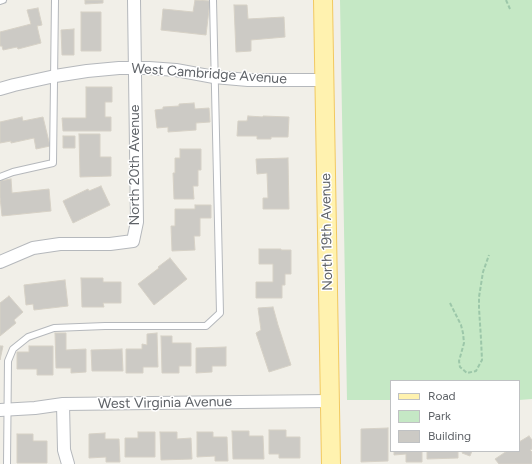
<!DOCTYPE html>
<style>
body{margin:0}
#map{position:relative;width:532px;height:464px;overflow:hidden;background:#f1efe8;font-family:Figtree,sans-serif}
canvas{display:block}
.legend{position:absolute;left:390px;top:380px;width:130px;height:72px;box-sizing:border-box;background:#fff;border:1px solid #bfc1c3;margin:0;padding:5px 7px;list-style:none;font-size:12px;color:#5f6368}
.legend li{display:flex;align-items:center;gap:8px;height:20px}
.legend b{width:20px;border:1px solid #bfc1c3}
</style>
<div id="map">
<canvas width="532" height="464"></canvas>
<ul class="legend">
<li><b style="height:5px;background:#fff2af"></b>Road</li>
<li><b style="height:11px;background:#c5e8c5"></b>Park</li>
<li><b style="height:11px;background:#cccac5"></b>Building</li>
</ul>
</div>
<script>
const c = document.querySelector('canvas').getContext('2d');
c.lineJoin = 'round';
function paint(path, color) {
  c.fillStyle = color;
  c.fill(path, 'evenodd');
}
function toPath(rows) {
  const path = new Path2D();
  for (const r of rows) {
    path.moveTo(r[0], r[1]);
    for (let i = 2; i < r.length; i += 2) path.lineTo(r[i], r[i + 1]);
  }
  return path;
}
function stroke(path, color, width, dash) {
  c.strokeStyle = color;
  c.lineWidth = width;
  c.lineCap = dash ? 'butt' : 'round';
  c.setLineDash(dash || []);
  c.stroke(path);
}
function label(font, color, halo, rows, align = 'center') {
  c.font = font + ' Figtree,sans-serif';
  c.lineWidth = 3;
  c.setLineDash([]);
  c.textBaseline = 'middle';
  c.strokeStyle = halo;
  c.fillStyle = color;
  for (const [text, x, y, turn = 0] of rows) {
    c.save();
    c.translate(x, y);
    c.rotate((+turn || 0) * Math.PI / 180);
    c.textAlign = isNaN(turn) ? turn : align;
    if (halo) c.strokeText(text, 0, 0);
    c.fillText(text, 0, 0);
    c.restore();
  }
}
paint(toPath([
 [340,0,532,0,532,399,519,400,519,381,391,381,391,400,347,400]
]), '#c5e8c5');
const building = toPath([
 [85,0,103,0,103,3,85,4,85,0],
 [195,0,210,1,206,35,161,30,163,9,193,12,195,0],
 [234,5,247,5,248,19,284,17,285,37,251,40,251,51,236,52,234,5],
 [38,8,42,25,37,26,41,43,18,49,17,47,3,50,2,46,0,46,0,32,31,24,27,10,38,8],
 [81,12,101,12,101,51,81,51,81,12],
 [74,29,74,55,62,55,61,30,74,29],
 [86,87,112,87,112,102,105,102,105,117,111,117,111,131,63,131,62,118,86,118,86,87],
 [194,103,195,109,209,108,210,122,196,123,196,130,168,132,168,127,157,128,155,110,163,109,163,107,179,106,179,104,194,103],
 [248,116,263,117,263,116,289,117,288,137,271,137,271,139,257,139,257,136,237,136,238,121,247,121,248,116],
 [22,117,23,121,43,117,50,146,36,149,34,138,11,143,11,141,0,143,0,122,22,117],
 [79,134,100,134,100,157,111,157,111,176,80,177,79,134],
 [63,136,75,136,75,148,63,148,63,136],
 [180,149,201,149,201,170,198,170,198,186,193,186,194,199,174,199,173,173,175,173,175,158,180,158,180,149],
 [288,158,289,209,263,209,263,198,268,198,267,173,257,174,256,159,288,158],
 [11,179,12,193,49,189,51,211,2,216,0,197,0,181,11,179],
 [101,186,110,205,73,223,63,201,88,189,89,191,101,186],
 [195,205,211,205,211,218,200,218,200,236,194,236,195,250,172,251,171,226,175,226,175,209,195,209,195,205],
 [259,249,281,249,281,250,291,250,291,274,285,274,285,285,282,285,282,298,256,298,256,282,273,282,273,264,259,264,259,249],
 [170,258,187,279,154,305,138,284,159,268,158,267,170,258],
 [81,278,103,278,103,282,121,282,121,303,103,303,104,307,82,307,81,278],
 [65,280,68,306,34,310,33,304,26,305,24,285,65,280],
 [9,296,23,312,14,320,16,323,0,336,0,303,9,296],
 [273,307,278,325,291,365,269,372,256,333,261,330,258,308,273,307],
 [55,333,66,333,66,350,86,349,86,372,71,373,71,368,56,368,55,333],
 [157,333,158,367,143,367,143,373,126,373,126,349,142,349,142,344,147,345,147,334,157,333],
 [161,336,172,336,172,343,191,343,191,366,179,366,179,373,162,373,161,336],
 [0,346,3,346,0,360,0,346],
 [29,346,53,346,53,375,37,375,37,369,17,369,17,352,29,352,29,346],
 [226,347,226,366,212,366,212,372,196,373,196,348,226,347],
 [122,349,123,371,92,371,91,350,122,349],
 [388,428,388,461,361,462,361,429,388,428],
 [269,430,286,430,286,437,300,437,300,458,279,458,279,454,269,454,269,430],
 [232,431,249,431,249,436,263,436,264,459,233,459,232,431],
 [138,432,155,432,155,457,125,457,125,438,138,438,138,432],
 [160,432,177,432,177,439,191,438,192,459,161,460,160,432],
 [197,432,213,432,213,437,227,437,228,461,215,461,215,456,197,457,197,432],
 [105,433,105,439,119,439,120,462,106,462,106,457,89,458,89,434,105,433],
 [17,434,33,434,33,441,47,441,47,463,17,463,17,434],
 [529,436,532,440,532,449,530,450,532,452,532,464,499,464,495,459,507,451,519,451,519,442,529,436],
 [394,451,422,451,422,462,406,462,406,454,394,455,394,451],
 [427,451,458,451,458,458,427,459,427,451],
 [463,451,472,451,470,456,462,453,463,451]
]);
paint(building, '#cccac5');
stroke(building, '#d6d1c6', 1);
const lane = toPath([
 [0,1,3,0],
 [0,177,13,172,53,163,55,0],
 [7,464,8,361,13,349,28,337,54,328,105,326,206,326,220,313,213,0]
]);
const street = toPath([
 [0,89,14,85,55,76,87,71,119,68,149,68,176,70,214,77,248,80,325,80],
 [0,262,33,248,60,244,110,244,133,241,137,222,134,0],
 [63,404,64,450,68,464],
 [0,410,35,408,63,404,330,401]
]);
const primary = toPath([
 [323,0,331,464]
]);
stroke(lane, '#b5b8bc', 8);
stroke(street, '#b5b8bc', 14);
stroke(primary, '#f2c960', 20);
stroke(toPath([
 [506,0,510,9],
 [450,303,461,325,463,333,464,343,459,361,460,367,467,373,476,371,482,360,481,339,479,308,479,297,483,272,489,255]
]), '#9cc7a9', 2, [4, 2]);
stroke(lane, '#fff', 6);
stroke(street, '#fff', 12);
stroke(primary, '#fff2af', 18);
label('14px', '#5f6368', '#fff', [
 ["West Cambridge Avenue",209,74,4],
 ["North 20th Avenue",135,165,-90],
 ["North 19th Avenue",327,232,-91],
 ["West Virginia Avenue",165,403,-1]
]);
</script>
